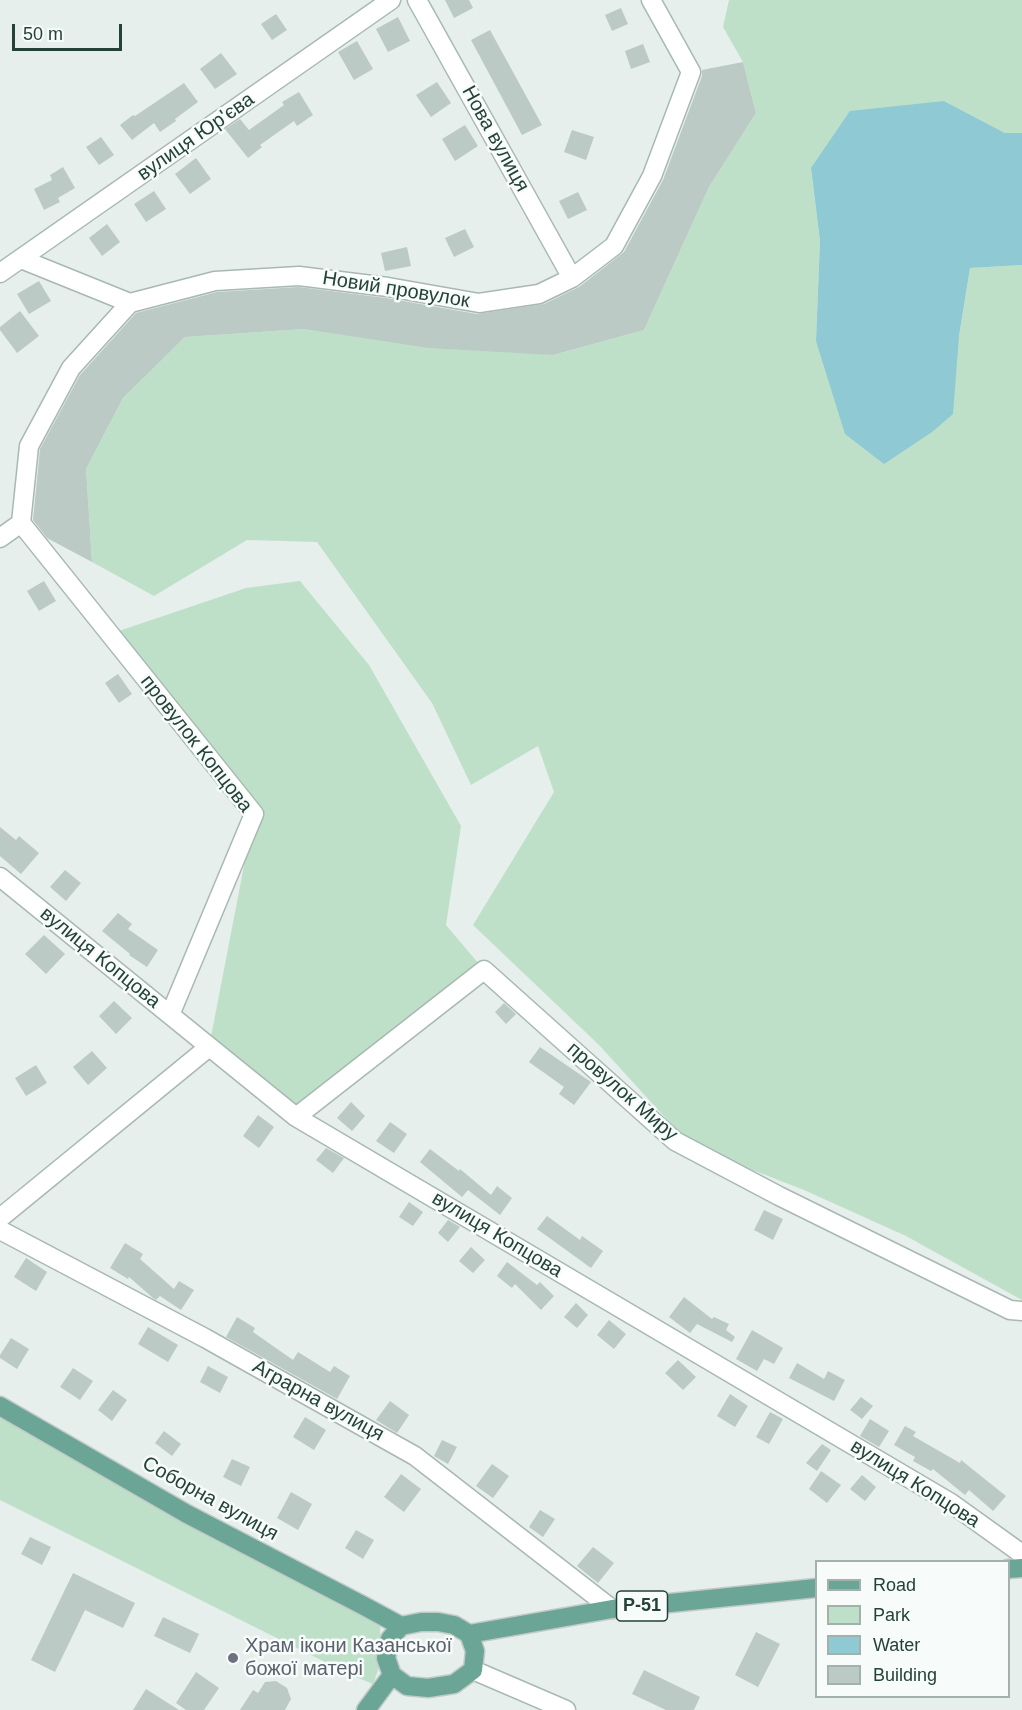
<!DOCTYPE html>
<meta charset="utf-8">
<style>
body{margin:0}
#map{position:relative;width:1022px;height:1710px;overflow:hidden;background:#e6efeb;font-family:Arial,sans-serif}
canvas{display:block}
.legend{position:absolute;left:815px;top:1560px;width:195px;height:138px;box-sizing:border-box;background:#f7fbf9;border:2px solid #a3b1ad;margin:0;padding:8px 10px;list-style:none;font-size:18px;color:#24423a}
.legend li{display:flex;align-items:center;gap:12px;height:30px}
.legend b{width:30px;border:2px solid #a3b1ad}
.scale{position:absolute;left:12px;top:24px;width:110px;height:27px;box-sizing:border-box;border:3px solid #24423a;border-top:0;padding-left:8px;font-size:18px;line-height:21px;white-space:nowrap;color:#24423a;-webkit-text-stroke:4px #f7fbf9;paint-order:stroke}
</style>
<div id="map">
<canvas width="1022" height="1710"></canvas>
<ul class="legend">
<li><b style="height:8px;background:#6aa596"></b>Road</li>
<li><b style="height:16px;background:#bfe0c8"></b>Park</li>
<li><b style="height:16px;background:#8ec9d4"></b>Water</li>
<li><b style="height:16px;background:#bbcac4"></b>Building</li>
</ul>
<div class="scale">50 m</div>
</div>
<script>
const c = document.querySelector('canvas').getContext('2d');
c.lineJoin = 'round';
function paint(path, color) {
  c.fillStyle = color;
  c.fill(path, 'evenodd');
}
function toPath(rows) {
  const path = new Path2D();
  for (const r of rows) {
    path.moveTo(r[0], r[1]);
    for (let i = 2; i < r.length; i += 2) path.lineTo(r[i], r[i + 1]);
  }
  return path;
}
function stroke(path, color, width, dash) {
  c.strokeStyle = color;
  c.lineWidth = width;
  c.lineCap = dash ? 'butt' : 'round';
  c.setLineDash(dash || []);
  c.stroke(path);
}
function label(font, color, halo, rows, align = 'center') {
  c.font = font + ' Arial,sans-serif';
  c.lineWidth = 5;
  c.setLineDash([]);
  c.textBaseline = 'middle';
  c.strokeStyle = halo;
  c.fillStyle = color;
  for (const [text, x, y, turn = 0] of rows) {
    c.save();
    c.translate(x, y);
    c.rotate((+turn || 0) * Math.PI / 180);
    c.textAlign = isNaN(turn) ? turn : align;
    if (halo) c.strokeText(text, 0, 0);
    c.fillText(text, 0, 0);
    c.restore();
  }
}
paint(toPath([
 [729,0,1022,0,1022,133,1005,133,944,101,811,168,820,241,816,341,959,336,970,268,1022,265,1022,1300,906,1236,804,1190,691,1146,599,1045,473,925,554,792,538,746,471,785,432,703,317,542,247,540,154,596,92,562,86,469,123,398,185,337,304,329,553,355,644,330,709,187,756,113,743,62,723,27],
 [300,581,369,665,461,826,446,925,484,970,296,1117,209,1047,254,814,110,634,246,588],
 [0,1406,380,1621,381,1662,373,1684,349,1674,0,1500]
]), '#bfe0c8');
paint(toPath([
 [944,101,1005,133,1022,133,1022,265,970,268,959,336,953,414,932,432,884,464,845,434,816,341,820,241,811,168,850,111]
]), '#8ec9d4');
paint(toPath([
 [445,0,469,0,473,8,454,18],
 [621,8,628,24,612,31,605,15],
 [276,14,287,30,272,40,261,24],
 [398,17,410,41,388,52,376,29],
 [490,30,542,125,522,135,471,40],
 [357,41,373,69,354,80,338,52],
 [643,44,650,62,631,69,625,51],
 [221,53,237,74,215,89,200,69],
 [743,62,756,113,709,187,644,330,553,355,429,348,304,329,185,337,123,398,86,469,92,562,47,538,33,520,40,449,80,375,136,313,217,292,299,287,386,298,477,314,544,304,579,287,624,252,663,180,702,76,702,70],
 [437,82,451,103,431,117,416,95],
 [184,83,198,102,175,119,176,121,160,132,154,123,132,140,120,125,133,115,135,116],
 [299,92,313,115,297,126,294,121,260,145,262,147,248,158,225,129,240,119,249,130,284,105,282,102],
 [465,125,478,146,455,161,442,139],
 [572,130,594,137,586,160,564,152],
 [101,137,114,155,99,165,86,147],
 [196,158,211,179,190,194,175,174],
 [63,167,75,188,58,198,60,202,44,210,34,189,52,180,50,175],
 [154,191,166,209,146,222,134,204],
 [578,192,587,210,568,219,559,201],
 [107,224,120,242,102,256,89,238],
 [465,229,474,247,454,257,445,238],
 [407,247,411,266,385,271,381,253],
 [39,281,51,301,29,314,17,294],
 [20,311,39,336,17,353,0,330,0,327],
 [44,581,56,601,39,611,27,591],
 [118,674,132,694,119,703,105,683],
 [0,827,16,840,19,836,39,853,21,874,0,856],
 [65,870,81,883,66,901,50,887],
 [118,913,132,924,128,929,158,950,147,967,129,955,130,954,102,931],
 [44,935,65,954,46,974,25,954],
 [114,1001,132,1018,116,1034,99,1016],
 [504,1003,516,1014,506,1024,495,1012],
 [540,1047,591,1082,574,1105,559,1094,564,1087,529,1062],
 [92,1051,107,1068,88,1085,73,1067],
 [36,1065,47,1083,26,1096,15,1078],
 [351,1102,365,1116,352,1131,337,1118],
 [258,1115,274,1127,259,1148,243,1136],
 [390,1122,407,1134,394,1153,376,1141],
 [326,1148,344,1158,333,1173,316,1160],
 [430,1149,459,1171,460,1169,491,1195,497,1186,512,1198,500,1215,468,1190,462,1197,420,1162],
 [409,1202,423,1212,413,1226,399,1217],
 [764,1210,783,1219,773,1240,754,1230],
 [547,1216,580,1240,582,1236,603,1251,591,1268,537,1229],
 [448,1220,460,1227,448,1242,438,1233],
 [125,1243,143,1254,140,1259,174,1289,179,1281,194,1290,181,1310,160,1296,156,1300,153,1298,129,1277,128,1279,110,1268],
 [471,1247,485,1260,473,1273,459,1261],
 [26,1258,47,1272,36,1291,14,1277],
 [507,1262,537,1285,540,1282,554,1296,541,1310,515,1284,512,1288,497,1276],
 [684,1297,712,1319,714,1317,729,1324,726,1330,735,1337,732,1342,697,1324,690,1333,669,1317],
 [576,1303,588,1315,577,1328,564,1317],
 [237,1317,255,1328,253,1332,293,1360,298,1352,330,1372,334,1366,350,1376,337,1399,226,1337],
 [609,1320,626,1334,614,1349,597,1335],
 [148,1327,178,1345,168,1362,138,1344],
 [752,1330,783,1348,774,1364,764,1359,757,1371,736,1359],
 [11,1338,29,1349,17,1369,0,1358,0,1355],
 [678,1360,696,1377,683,1390,665,1373],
 [797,1363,824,1379,828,1371,845,1380,834,1401,789,1378],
 [208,1366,228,1377,220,1393,200,1382],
 [73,1368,93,1381,80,1400,60,1387],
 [113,1390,127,1400,112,1421,98,1410],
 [730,1394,748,1406,735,1427,717,1416],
 [861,1397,873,1406,862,1419,850,1410],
 [390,1401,409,1415,397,1433,376,1420],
 [770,1412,783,1419,769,1444,756,1437],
 [305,1417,326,1430,314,1450,293,1437],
 [870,1419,889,1431,879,1447,860,1436],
 [905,1426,916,1432,913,1436,960,1463,961,1460,1006,1496,993,1511,969,1490,965,1495,933,1469,931,1471,913,1461,915,1457,894,1445],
 [164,1431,181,1444,172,1456,155,1443],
 [442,1440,457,1447,448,1464,434,1456],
 [822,1444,831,1450,817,1471,806,1463],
 [232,1459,250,1467,241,1486,223,1477],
 [492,1464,509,1476,493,1498,476,1486],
 [821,1471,841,1485,827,1503,809,1489],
 [401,1474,421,1489,404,1512,384,1497],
 [862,1475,876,1487,865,1501,850,1489],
 [291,1492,312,1504,298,1530,277,1518],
 [540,1510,555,1519,543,1537,529,1527],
 [356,1530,374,1540,363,1559,345,1548],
 [30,1537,51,1547,42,1565,21,1554],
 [593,1547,614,1563,598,1583,577,1566],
 [73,1573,135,1603,123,1628,85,1610,55,1672,31,1660],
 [163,1617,199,1634,190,1653,154,1636],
 [756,1632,780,1644,758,1687,735,1675],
 [644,1670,700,1697,694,1710,666,1710,632,1694],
 [196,1672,219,1688,204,1710,186,1710,176,1703],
 [276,1681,287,1688,291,1699,285,1710,240,1710,253,1690,258,1693,265,1682],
 [146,1689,179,1710,133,1710]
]), '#bbcac4');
const minor = toPath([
 [417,0,572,278],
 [21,259,130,303,215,281,299,276,388,287,479,303,539,294,572,278,614,246,652,176,691,72,651,0],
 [0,273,391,0],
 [21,523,254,814,170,1015],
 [21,523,29,446,71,368,130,303],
 [0,538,21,523],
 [0,877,296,1117,951,1503,1022,1554],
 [296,1117,484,970,675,1141,779,1196,1010,1310,1022,1311],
 [0,1218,209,1047],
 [0,1230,205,1338,415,1456,612,1609],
 [473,1670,566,1710]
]);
const major = toPath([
 [0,1406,187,1514,364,1606,401,1626],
 [1008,1569,1022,1568],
 [421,1622,438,1622,454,1625,469,1634,475,1651,473,1670,454,1684,428,1688,407,1686,392,1675,386,1658,390,1639,401,1626,421,1622],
 [469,1634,612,1609,816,1588],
 [366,1710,392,1675]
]);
stroke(minor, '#a8b8b2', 21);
stroke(major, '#c2cac8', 21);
stroke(minor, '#fff', 18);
stroke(major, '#6aa596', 18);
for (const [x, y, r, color] of [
 [233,1658,6,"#6b7280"]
]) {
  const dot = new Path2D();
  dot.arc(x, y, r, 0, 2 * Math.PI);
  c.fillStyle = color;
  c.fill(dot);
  stroke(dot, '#f7fbf9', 2);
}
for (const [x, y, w] of [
 [642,1606,51]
]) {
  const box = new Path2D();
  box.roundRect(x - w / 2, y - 15, w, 30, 4.5);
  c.fillStyle = '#f7fbf9';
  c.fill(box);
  stroke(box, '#24423a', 1.5);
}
label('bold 18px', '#24423a', null, [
 ["Р-51",642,1606]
]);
label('20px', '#24423a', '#f7fbf9', [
 ["вулиця Юр'єва",196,137,-35],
 ["Нова вулиця",495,139,61],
 ["Новий провулок",396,290,9],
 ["провулок Копцова",196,744,52],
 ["вулиця Копцова",100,958,39],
 ["провулок Миру",622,1092,41],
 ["вулиця Копцова",497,1235,31],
 ["Аграрна вулиця",318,1401,29],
 ["вулиця Копцова",915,1484,32],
 ["Соборна вулиця",210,1499,29]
]);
label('20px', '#5b616d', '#f7fbf9', [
 ["Храм ікони Казанської",245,1646],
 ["божої матері",245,1669]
], 'left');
</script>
